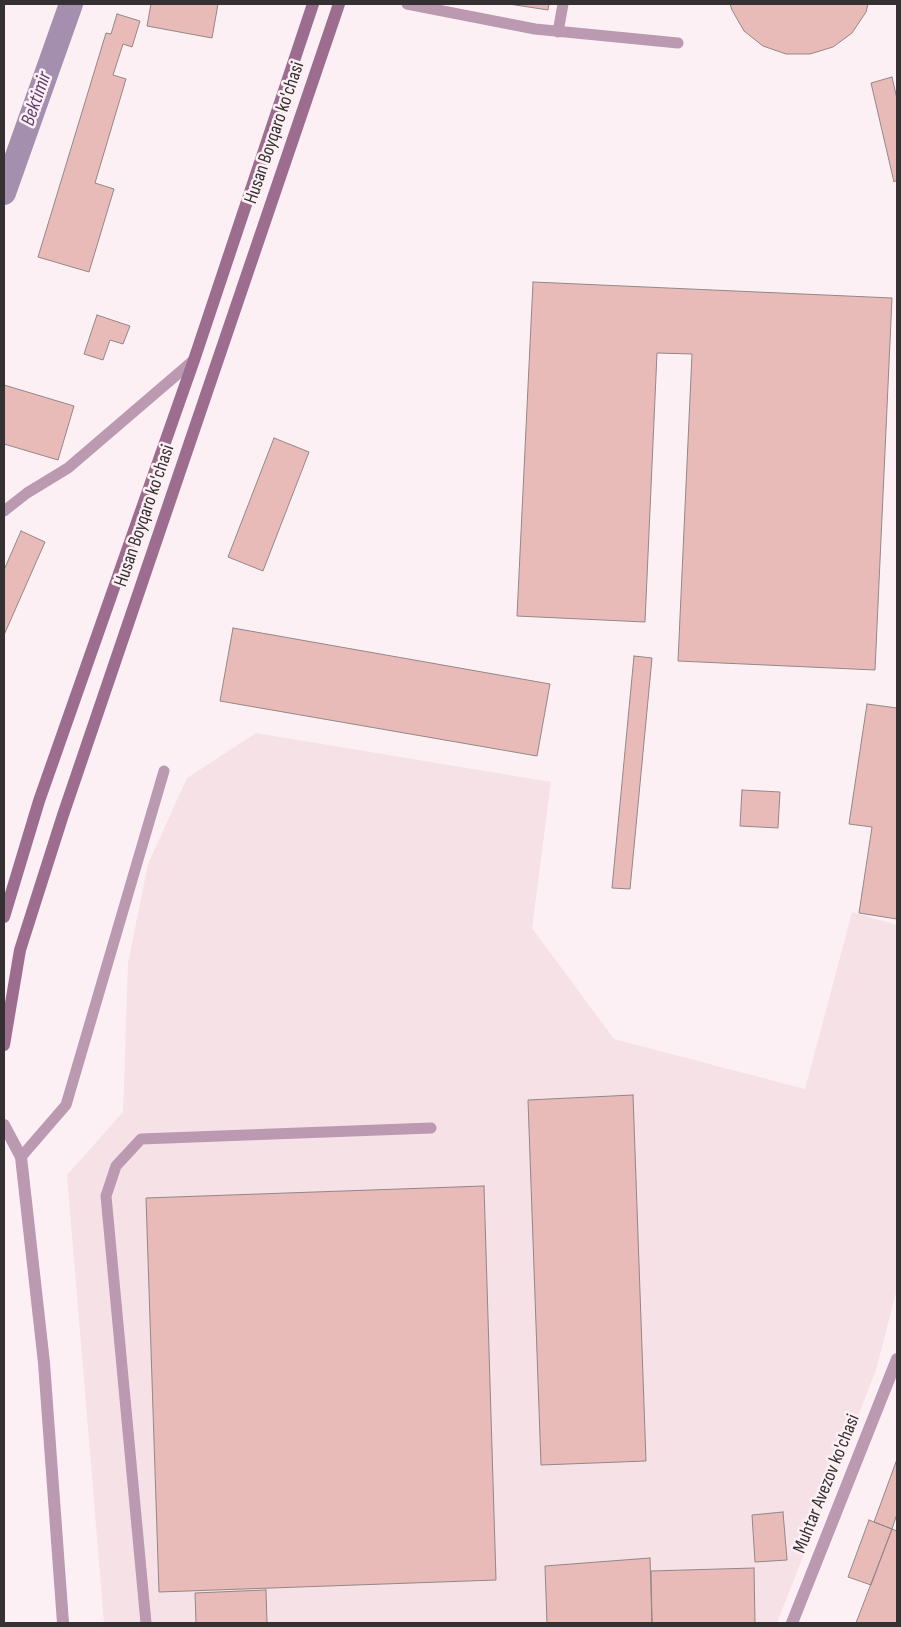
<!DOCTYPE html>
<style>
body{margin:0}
#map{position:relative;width:901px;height:1627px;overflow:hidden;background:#fdf0f4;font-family:"Sofia Sans Condensed",sans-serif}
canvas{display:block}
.frame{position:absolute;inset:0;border:5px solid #353031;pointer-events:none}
</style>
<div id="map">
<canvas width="901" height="1627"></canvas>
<div class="frame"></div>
</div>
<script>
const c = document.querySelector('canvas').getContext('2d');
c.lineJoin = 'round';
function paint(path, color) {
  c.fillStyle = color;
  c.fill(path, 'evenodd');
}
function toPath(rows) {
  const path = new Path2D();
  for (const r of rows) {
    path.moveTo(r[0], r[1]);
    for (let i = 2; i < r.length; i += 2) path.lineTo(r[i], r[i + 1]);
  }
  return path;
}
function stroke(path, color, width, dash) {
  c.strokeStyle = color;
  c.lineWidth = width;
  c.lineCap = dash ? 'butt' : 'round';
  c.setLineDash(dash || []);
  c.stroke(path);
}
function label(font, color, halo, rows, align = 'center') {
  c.font = font + ' "Sofia Sans Condensed",sans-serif';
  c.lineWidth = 5;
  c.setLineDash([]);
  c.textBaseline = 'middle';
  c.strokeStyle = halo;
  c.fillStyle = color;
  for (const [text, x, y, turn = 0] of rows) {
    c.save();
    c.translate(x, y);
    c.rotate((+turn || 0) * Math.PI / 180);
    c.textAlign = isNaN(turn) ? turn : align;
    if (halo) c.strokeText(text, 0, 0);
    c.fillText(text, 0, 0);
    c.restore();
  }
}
paint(toPath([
 [256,733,551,782,532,928,614,1039,805,1089,852,912,897,925,897,1289,876,1370,777,1623,104,1623,67,1175,123,1112,128,963,148,864,187,778]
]), '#f6e1e6');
stroke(toPath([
 [4,193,71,4]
]), '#a58faf', 24);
const building = toPath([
 [151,4,218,4,212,38,147,26,151,4],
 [509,4,549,4,548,10,509,4],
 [730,4,868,4,866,12,852,33,833,47,810,54,786,54,763,46,744,31,732,10,730,4],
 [117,14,140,21,132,47,123,44,113,75,126,79,95,183,114,189,89,272,38,257,106,33,111,34,117,14],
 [892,77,897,99,897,180,894,182,871,83,892,77],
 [533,282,892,298,875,670,678,661,692,354,657,353,645,622,517,616,533,282],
 [97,315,130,326,123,344,110,340,103,360,84,354,97,315],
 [4,385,74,406,58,460,4,444,4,385],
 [274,438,309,452,263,571,228,557,274,438],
 [21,531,45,542,4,635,4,570,21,531],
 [233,628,550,684,537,756,220,701,233,628],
 [634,656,652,658,630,889,612,888,634,656],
 [867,704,897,708,897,919,859,913,872,827,849,824,867,704],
 [742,790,780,792,778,828,740,826,742,790],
 [633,1095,646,1461,541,1465,528,1100,633,1095],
 [484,1186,496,1580,159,1592,146,1198,484,1186],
 [896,1462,897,1462,897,1514,892,1529,874,1522,896,1462],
 [783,1512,787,1560,755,1562,752,1515,783,1512],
 [869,1520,892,1529,871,1585,848,1577,869,1520],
 [892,1529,897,1531,897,1623,856,1623,892,1529],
 [650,1558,652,1623,547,1623,545,1566,650,1558],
 [754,1568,755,1623,652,1623,651,1571,754,1568],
 [266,1590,267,1623,196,1623,195,1593,266,1590]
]);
paint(building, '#e8bbb9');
stroke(building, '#938786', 1);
stroke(toPath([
 [407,4,535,29,678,43],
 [558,32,563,4],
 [4,511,27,493,68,468,194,360],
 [21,1157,66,1105,164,771],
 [146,1623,106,1196,116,1166,141,1139,431,1128]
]), '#bb99b0', 11);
stroke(toPath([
 [4,1125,21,1157,44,1363,63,1623],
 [792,1623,897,1359]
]), '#bb99b0', 12);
stroke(toPath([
 [4,917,39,801,194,360,313,4],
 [4,1045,20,950,63,815,339,4]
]), '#9d6d8f', 12);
label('19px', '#353031', '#fdf0f4', [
 ["Husan Boyqaro ko'chasi",275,133,-71],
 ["Husan Boyqaro ko'chasi",145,516,-71],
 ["Muhtar Avezov ko'chasi",827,1484,-68]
]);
label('italic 20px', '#644371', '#fdf0f4', [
 ["Bektimir",37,99,-71]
]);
</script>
